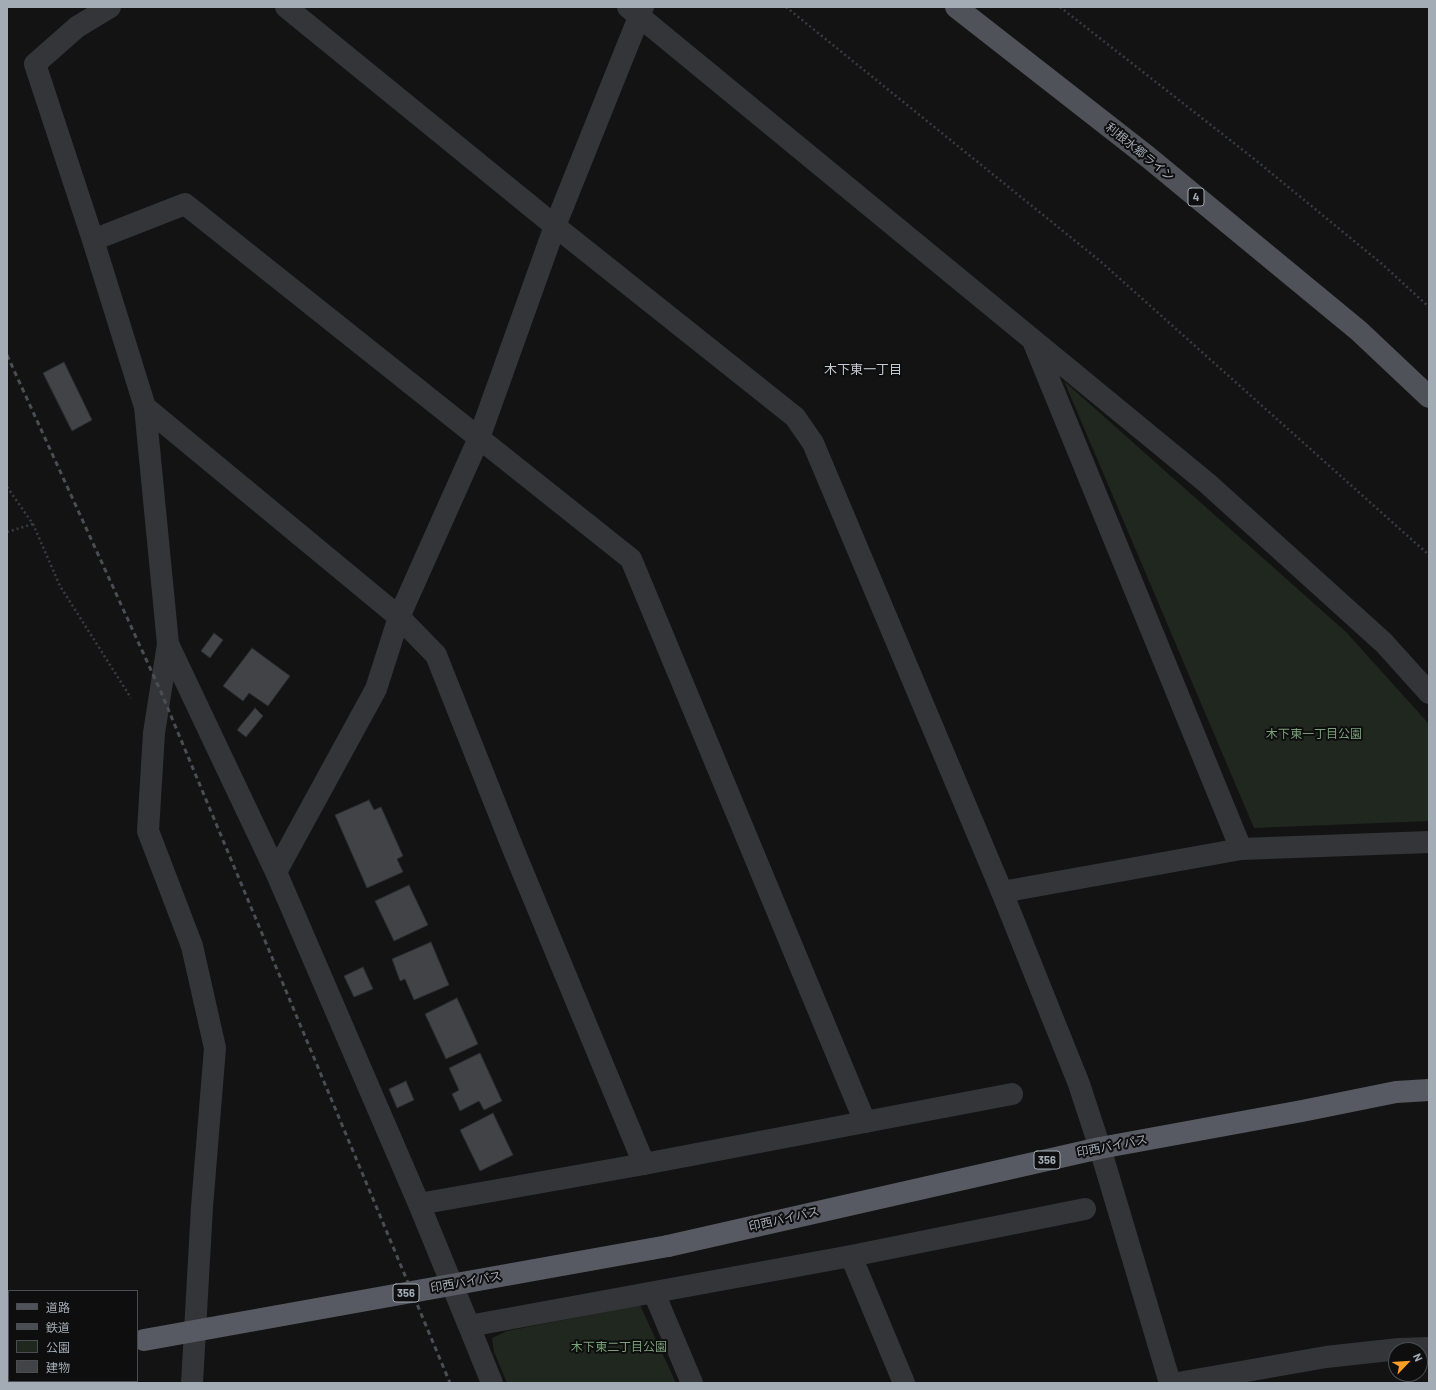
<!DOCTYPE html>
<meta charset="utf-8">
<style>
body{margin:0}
#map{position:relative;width:1436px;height:1390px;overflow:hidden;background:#131314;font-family:Barlow,"Noto Sans JP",sans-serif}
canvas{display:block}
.frame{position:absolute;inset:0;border:8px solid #a3abb5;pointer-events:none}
.legend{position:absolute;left:8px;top:1290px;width:130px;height:92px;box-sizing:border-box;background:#0e0e0f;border:1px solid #4a4d51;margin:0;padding:5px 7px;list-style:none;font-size:12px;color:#a3abb5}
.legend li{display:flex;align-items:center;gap:8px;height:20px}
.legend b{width:20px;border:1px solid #4a4d51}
.north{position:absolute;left:1388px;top:1342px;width:40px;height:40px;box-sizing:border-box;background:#0e0e0f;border:1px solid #4a4d51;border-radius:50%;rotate:65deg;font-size:11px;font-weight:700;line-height:16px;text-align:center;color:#a3abb5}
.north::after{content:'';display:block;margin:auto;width:14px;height:18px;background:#f99f26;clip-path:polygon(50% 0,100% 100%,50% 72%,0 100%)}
</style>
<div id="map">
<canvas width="1436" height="1390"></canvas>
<div class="frame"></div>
<ul class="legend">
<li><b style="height:5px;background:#4f5259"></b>道路</li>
<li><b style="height:5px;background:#4a4d53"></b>鉄道</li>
<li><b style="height:11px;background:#1f271f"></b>公園</li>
<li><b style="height:11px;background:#414347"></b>建物</li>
</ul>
<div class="north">N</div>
</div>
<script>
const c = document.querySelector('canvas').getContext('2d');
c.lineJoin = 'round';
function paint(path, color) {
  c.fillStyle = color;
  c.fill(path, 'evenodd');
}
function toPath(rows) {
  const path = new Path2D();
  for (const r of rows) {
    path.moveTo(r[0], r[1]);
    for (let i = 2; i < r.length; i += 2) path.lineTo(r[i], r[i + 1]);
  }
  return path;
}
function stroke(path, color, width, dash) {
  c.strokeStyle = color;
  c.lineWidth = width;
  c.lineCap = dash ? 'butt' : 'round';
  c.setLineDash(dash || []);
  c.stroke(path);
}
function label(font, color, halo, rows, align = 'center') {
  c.font = font + ' Barlow,"Noto Sans JP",sans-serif';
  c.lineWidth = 4;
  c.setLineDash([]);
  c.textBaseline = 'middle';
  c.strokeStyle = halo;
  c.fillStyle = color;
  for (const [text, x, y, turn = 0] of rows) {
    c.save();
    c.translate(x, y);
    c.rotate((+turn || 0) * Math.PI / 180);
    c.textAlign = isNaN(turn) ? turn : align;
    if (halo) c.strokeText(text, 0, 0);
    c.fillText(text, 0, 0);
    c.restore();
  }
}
paint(toPath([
 [1064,381,1346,632,1429,724,1429,821,1254,828],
 [640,1305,676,1383,507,1383,494,1352,492,1338,507,1331]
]), '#1f271f');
const building = toPath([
 [64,362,92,420,72,431,43,373,64,362],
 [214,633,223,640,210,658,201,651,214,633],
 [252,648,290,676,268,706,249,693,243,701,223,686,252,648],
 [255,708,263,716,246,737,237,730,255,708],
 [369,800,374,810,381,807,403,856,397,859,403,872,367,888,335,815,369,800],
 [409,885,428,925,394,941,375,901,409,885],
 [431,942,449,985,414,1000,405,979,400,981,392,959,431,942],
 [363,967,373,989,354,997,344,976,363,967],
 [457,998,478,1044,446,1059,425,1014,457,998],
 [480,1053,502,1101,484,1110,479,1101,460,1111,452,1094,459,1090,449,1068,480,1053],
 [406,1081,414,1100,397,1108,389,1089,406,1081],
 [493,1113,513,1155,480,1171,460,1130,493,1113]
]);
paint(building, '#414347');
stroke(building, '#2c2d30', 1);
stroke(toPath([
 [786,7,1100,261,1429,555],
 [1060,7,1253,158,1382,264,1429,307],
 [7,487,33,524,60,586,131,698],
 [7,532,33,524]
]), '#393c40', 2.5, [2, 3]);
stroke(toPath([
 [110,7,77,27,35,64,93,240,145,407,168,644,276,872],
 [628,7,1207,483,1384,643,1429,693],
 [93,240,185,204,631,559,865,1122],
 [1034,343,1241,849],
 [145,407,399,617,436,655,514,851,644,1164],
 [168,644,154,733,148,831,192,946,215,1048,202,1207,192,1383],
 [1002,892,1241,849,1429,842],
 [419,1204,644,1164,1012,1094],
 [851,1256,904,1383],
 [654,1293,692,1383],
 [469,1326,419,1204,276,872,376,689,399,617,479,438,555,226,643,7],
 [492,1383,469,1326,851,1256,1085,1209],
 [1178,1383,1326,1357,1399,1349,1429,1348]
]), '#333539', 22);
stroke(toPath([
 [286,7,555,226,795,417,813,443,1002,892,1079,1084,1100,1148,1170,1383]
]), '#333539', 22);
stroke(toPath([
 [956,7,1148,157,1359,331,1429,397]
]), '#4f5259', 22);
stroke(toPath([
 [668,1246,1100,1148,1302,1111,1396,1092,1429,1090],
 [7,1366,9,1366]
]), '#575a62', 22);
stroke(toPath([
 [7,355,161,692,450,1383]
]), '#4a4d53', 3, [5, 4]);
stroke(toPath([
 [144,1340,668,1246]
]), '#575a62', 22);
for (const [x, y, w] of [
 [1196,197,16],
 [1047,1160,26],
 [406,1293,26]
]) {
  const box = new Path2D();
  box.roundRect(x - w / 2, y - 9, w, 18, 3);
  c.fillStyle = '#0e0e0f';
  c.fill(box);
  stroke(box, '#a3abb5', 1);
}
label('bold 11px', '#a3abb5', null, [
 ["4",1196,197],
 ["356",1047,1160],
 ["356",406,1293]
]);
label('12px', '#a3abb5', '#0e0e0f', [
 ["利根水郷ライン",1140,152,39],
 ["印西バイパス",1112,1146,-11],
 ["印西バイパス",784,1219,-13],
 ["印西バイパス",466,1282,-10]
]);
label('12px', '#7ba179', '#0e0e0f', [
 ["木下東一丁目公園",1314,734],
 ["木下東二丁目公園",619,1347]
]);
label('13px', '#c5c9d1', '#0e0e0f', [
 ["木下東一丁目",863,370]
]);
</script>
